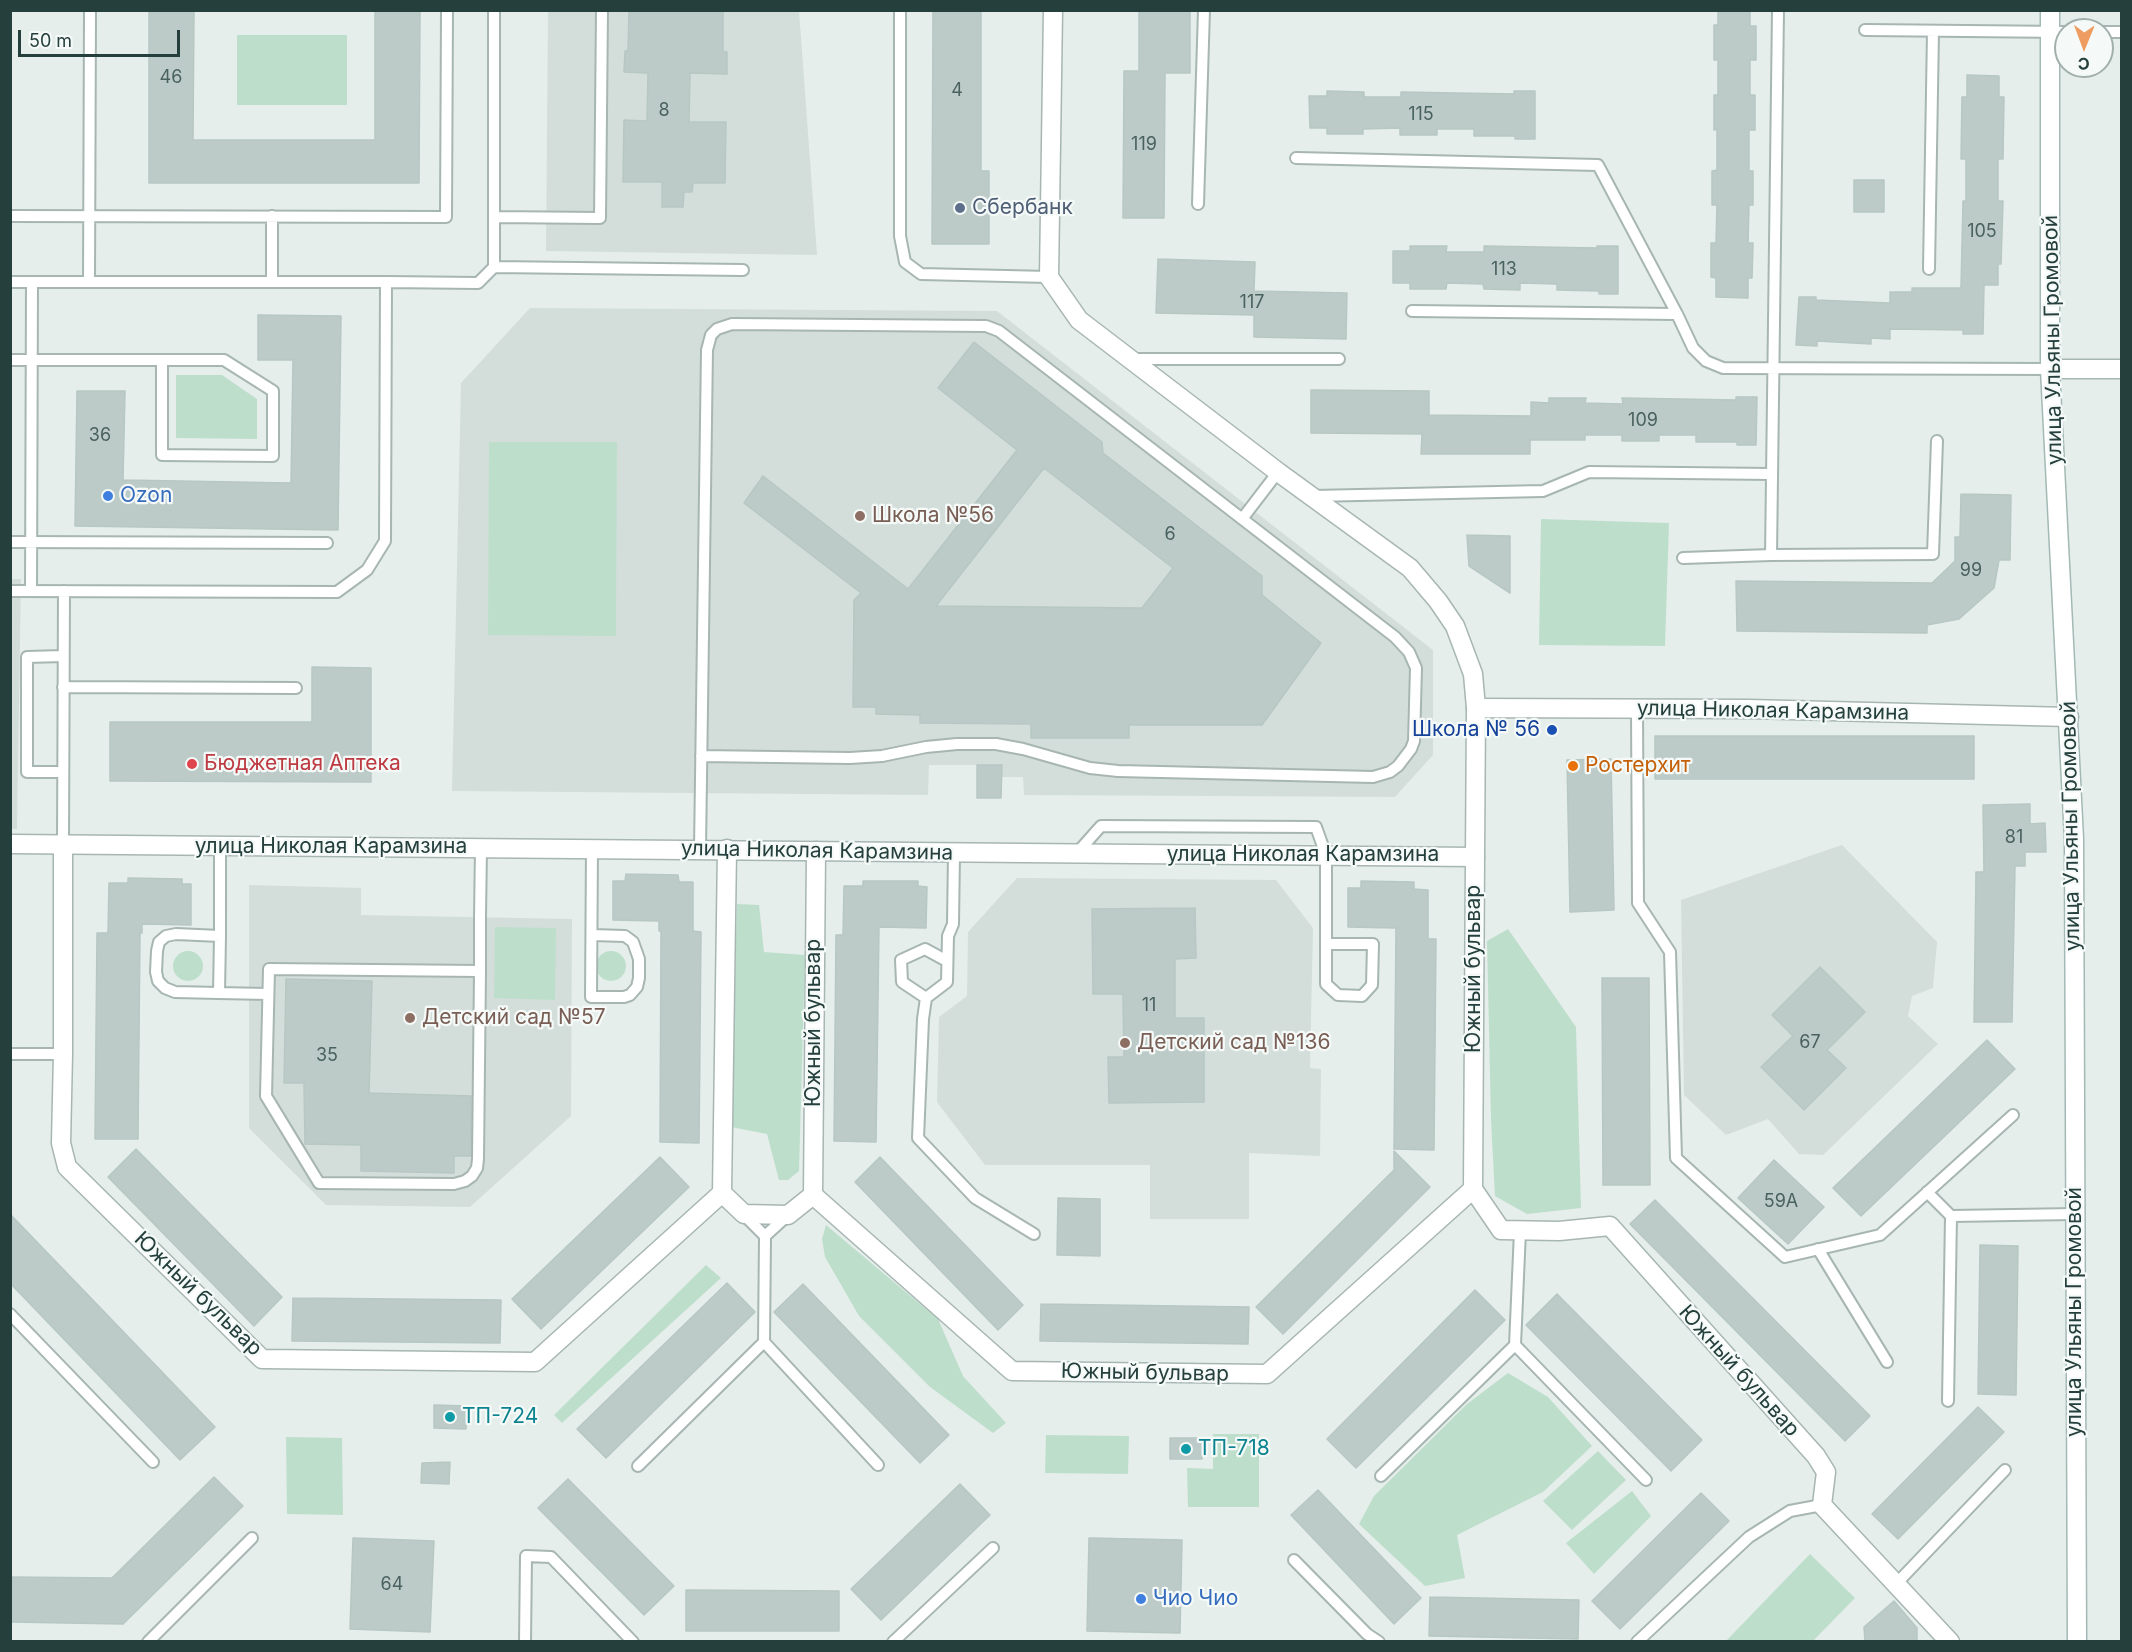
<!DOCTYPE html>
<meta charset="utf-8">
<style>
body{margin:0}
#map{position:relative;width:2132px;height:1652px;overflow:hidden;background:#e5eeeb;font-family:Inter,sans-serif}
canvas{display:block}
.frame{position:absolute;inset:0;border:12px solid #243f3c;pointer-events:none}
.north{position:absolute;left:2054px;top:18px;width:60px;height:60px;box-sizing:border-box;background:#f5faf8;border:2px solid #a1afad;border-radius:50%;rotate:181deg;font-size:16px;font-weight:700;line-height:24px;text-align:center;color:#243f3c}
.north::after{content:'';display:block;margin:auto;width:21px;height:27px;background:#ef9c61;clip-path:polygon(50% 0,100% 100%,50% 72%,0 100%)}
.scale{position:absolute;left:18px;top:30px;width:162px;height:27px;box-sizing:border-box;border:3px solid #243f3c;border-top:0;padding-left:8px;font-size:18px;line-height:21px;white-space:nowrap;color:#243f3c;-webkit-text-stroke:4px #f5faf8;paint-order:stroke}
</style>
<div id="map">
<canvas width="2132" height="1652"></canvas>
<div class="frame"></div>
<div class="north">С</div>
<div class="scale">50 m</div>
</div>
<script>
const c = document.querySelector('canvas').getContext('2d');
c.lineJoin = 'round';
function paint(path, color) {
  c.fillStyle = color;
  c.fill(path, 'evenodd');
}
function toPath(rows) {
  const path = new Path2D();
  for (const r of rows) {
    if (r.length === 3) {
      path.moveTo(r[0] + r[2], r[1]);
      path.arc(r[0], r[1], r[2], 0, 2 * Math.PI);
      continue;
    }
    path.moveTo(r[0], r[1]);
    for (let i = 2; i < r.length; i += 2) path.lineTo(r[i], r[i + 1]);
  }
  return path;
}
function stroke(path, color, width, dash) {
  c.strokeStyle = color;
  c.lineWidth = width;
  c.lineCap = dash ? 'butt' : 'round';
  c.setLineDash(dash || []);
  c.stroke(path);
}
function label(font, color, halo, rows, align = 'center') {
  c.font = font + ' Inter,sans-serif';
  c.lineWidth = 4.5;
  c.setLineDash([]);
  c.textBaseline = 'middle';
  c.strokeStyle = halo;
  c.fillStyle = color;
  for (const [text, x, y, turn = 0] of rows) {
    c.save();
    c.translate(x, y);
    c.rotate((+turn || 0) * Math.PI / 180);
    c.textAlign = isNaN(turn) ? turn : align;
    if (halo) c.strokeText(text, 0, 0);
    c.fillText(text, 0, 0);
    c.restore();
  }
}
paint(toPath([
 [548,11,799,11,817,255,546,251],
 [530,308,997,311,1433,650,1433,755,1395,797,1024,795,1023,777,1002,777,1002,765,929,765,928,795,452,791,461,383],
 [10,579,21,579,17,829,11,829],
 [1842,845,1937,942,1933,988,1912,996,1908,1016,1938,1044,1823,1155,1799,1154,1768,1119,1726,1135,1684,1095,1681,900],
 [1017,878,1276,880,1313,928,1310,1068,1321,1069,1320,1156,1249,1153,1249,1219,1150,1219,1150,1165,985,1165,937,1102,939,1017,967,996,968,932],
 [249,885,361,888,361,915,572,919,571,1116,470,1207,326,1205,249,1128]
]), '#d3deda');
paint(toPath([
 [237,35,347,35,347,105,237,105],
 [176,375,222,375,257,399,257,439,176,438],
 [489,442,617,442,616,636,488,635],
 [1541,519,1669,523,1665,646,1539,645],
 [737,904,759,905,764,952,805,955,799,1171,788,1180,779,1180,767,1134,731,1127],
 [495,927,556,928,555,1000,494,998],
 [1508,929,1576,1027,1581,1208,1527,1214,1495,1196,1491,1120,1487,941],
 [611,966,15],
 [188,966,15],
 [826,1225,938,1319,963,1376,1006,1423,993,1433,930,1387,859,1316,825,1257,822,1239],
 [706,1265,721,1278,562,1423,554,1415],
 [1508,1373,1548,1397,1592,1446,1543,1492,1457,1535,1465,1578,1425,1586,1359,1524,1374,1496,1467,1404],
 [1213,1434,1259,1434,1259,1507,1188,1507,1187,1468,1213,1469],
 [1046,1435,1129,1436,1128,1474,1045,1473],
 [286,1437,342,1438,343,1515,287,1514],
 [1598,1451,1626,1480,1572,1530,1543,1501],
 [1632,1491,1651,1516,1594,1574,1566,1543],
 [1810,1554,1855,1598,1813,1641,1726,1641]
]), '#bedecc');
const building = toPath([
 [149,10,194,10,193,140,375,140,375,10,420,10,419,183,149,183,149,10],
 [629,10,723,10,723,52,727,52,727,74,690,73,689,122,726,122,725,183,693,183,692,192,684,192,683,207,662,207,662,182,623,182,624,120,647,121,648,73,624,72,625,51,628,51,629,10],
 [933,10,981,10,981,171,989,171,989,244,932,244,933,10],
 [1139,10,1190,10,1190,73,1165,73,1164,218,1123,218,1124,71,1139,71,1139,10],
 [1718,10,1750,10,1750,26,1756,26,1756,60,1750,60,1750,95,1755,95,1755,130,1749,130,1749,171,1753,171,1753,205,1749,205,1748,243,1753,243,1752,278,1748,278,1748,298,1716,297,1716,278,1711,277,1711,243,1716,243,1717,205,1712,205,1712,171,1717,170,1717,129,1714,130,1714,95,1718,95,1718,60,1714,60,1714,25,1718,25,1718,10],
 [1967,75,1999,76,1999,97,2004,97,2003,159,1998,159,1998,201,2003,201,2001,264,1998,264,1998,285,1984,285,1983,334,1963,334,1963,330,1890,329,1890,339,1871,338,1871,344,1817,341,1817,346,1796,345,1799,297,1816,297,1816,300,1890,303,1890,292,1912,292,1912,288,1961,288,1963,201,1966,201,1966,159,1961,159,1962,97,1967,97,1967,75],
 [1327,91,1364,92,1364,97,1401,97,1401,92,1514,94,1514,91,1535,91,1535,139,1515,139,1515,136,1474,136,1474,129,1437,129,1437,135,1400,135,1400,128,1363,129,1363,134,1327,134,1327,128,1310,128,1309,96,1327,96,1327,91],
 [1854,180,1884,180,1884,212,1854,212,1854,180],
 [1410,246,1447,246,1446,252,1484,252,1484,246,1597,248,1597,246,1618,246,1618,294,1599,294,1599,291,1557,290,1557,284,1520,283,1520,290,1484,289,1483,284,1447,283,1446,289,1410,289,1410,283,1393,283,1393,251,1410,251,1410,246],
 [1158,259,1255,262,1254,291,1347,293,1346,339,1254,337,1254,315,1156,313,1158,259],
 [258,315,341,316,338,530,75,526,77,391,125,391,123,480,291,483,293,360,258,360,258,315],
 [974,342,1102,442,1103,453,1262,576,1262,595,1321,643,1262,725,1129,725,1129,738,1031,738,1031,724,920,723,920,715,876,714,876,707,853,707,854,600,861,593,744,503,763,476,908,589,1017,450,938,388,974,342],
 [1044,468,1173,568,1142,608,936,606,1044,468],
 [1311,390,1429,391,1429,415,1531,416,1531,402,1549,403,1549,398,1586,398,1585,403,1623,404,1622,398,1736,400,1736,397,1757,397,1756,445,1737,445,1737,442,1696,442,1696,435,1659,435,1659,441,1622,441,1622,435,1585,435,1585,440,1530,440,1530,454,1421,454,1422,434,1311,433,1311,390],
 [1961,494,2011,495,2010,560,1999,560,1994,588,1959,619,1927,625,1927,633,1737,631,1736,581,1932,583,1955,561,1955,537,1960,537,1961,494],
 [1467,535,1510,536,1510,593,1469,566,1467,535],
 [312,667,371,668,371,782,110,781,110,722,312,722,312,667],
 [1655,736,1974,736,1974,779,1655,779,1655,736],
 [1611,759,1614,910,1570,912,1567,760,1611,759],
 [977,765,1002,765,1001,798,977,798,977,765],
 [2030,804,2030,824,2045,823,2046,852,2025,852,2025,866,2015,866,2012,1022,1974,1022,1976,872,1984,872,1983,805,2030,804],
 [626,874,678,875,679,882,693,882,693,931,701,932,699,1143,660,1142,661,931,659,931,659,921,613,920,613,881,625,881,626,874],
 [128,878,182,879,182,884,191,884,191,925,142,924,142,933,140,933,138,1139,95,1139,97,933,108,933,109,883,128,883,128,878],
 [863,881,918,881,918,886,927,887,926,928,879,927,876,1142,834,1141,836,935,843,935,844,886,863,886,863,881],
 [1361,881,1414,882,1414,889,1428,890,1428,939,1436,939,1434,1150,1394,1149,1396,928,1348,927,1348,888,1361,888,1361,881],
 [1195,908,1196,958,1175,959,1175,1018,1204,1018,1204,1102,1109,1103,1108,1057,1124,1057,1123,994,1093,994,1092,909,1195,908],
 [1820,967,1865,1012,1827,1050,1846,1068,1804,1110,1761,1067,1793,1036,1772,1015,1820,967],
 [1602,978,1649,978,1650,1185,1603,1185,1602,978],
 [286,979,372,981,369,1093,471,1096,471,1156,454,1156,454,1173,361,1171,361,1145,305,1144,304,1083,284,1083,286,979],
 [1987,1040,2015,1069,1861,1216,1833,1188,1987,1040],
 [136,1149,282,1297,254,1326,108,1177,136,1149],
 [1394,1151,1430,1187,1283,1334,1256,1307,1394,1170,1394,1151],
 [660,1157,689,1187,541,1329,512,1299,660,1157],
 [880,1157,1023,1305,998,1330,855,1182,880,1157],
 [1774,1160,1824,1207,1788,1244,1738,1198,1774,1160],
 [1058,1198,1100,1199,1100,1256,1057,1255,1058,1198],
 [1655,1200,1870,1416,1845,1441,1630,1224,1655,1200],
 [10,1214,215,1427,180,1460,10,1283,10,1214],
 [1980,1245,2018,1246,2016,1395,1978,1394,1980,1245],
 [727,1283,755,1312,606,1458,577,1429,727,1283],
 [803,1284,949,1435,920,1463,774,1312,803,1284],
 [1475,1290,1505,1320,1356,1468,1327,1439,1475,1290],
 [1557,1294,1702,1440,1671,1471,1526,1325,1557,1294],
 [293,1298,501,1300,500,1343,292,1341,293,1298],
 [1041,1304,1249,1307,1248,1344,1040,1341,1041,1304],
 [434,1405,467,1406,466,1429,434,1428,434,1405],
 [1978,1407,2004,1432,1898,1539,1872,1514,1978,1407],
 [1170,1438,1202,1438,1202,1459,1170,1459,1170,1438],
 [450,1462,449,1484,421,1483,422,1463,450,1462],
 [214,1477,243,1506,123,1624,10,1622,10,1577,112,1578,214,1477],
 [568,1479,674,1586,644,1615,538,1508,568,1479],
 [960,1484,990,1515,881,1620,851,1589,960,1484],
 [1318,1490,1421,1598,1394,1624,1291,1515,1318,1490],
 [1701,1493,1729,1521,1620,1629,1592,1601,1701,1493],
 [353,1538,434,1541,430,1632,350,1629,353,1538],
 [1089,1538,1182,1540,1180,1633,1087,1631,1089,1538],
 [686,1590,839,1591,839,1631,686,1631,686,1590],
 [1430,1597,1579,1600,1578,1639,1429,1636,1430,1597],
 [1894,1601,1917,1628,1917,1641,1865,1641,1864,1627,1894,1601]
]);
paint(building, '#bdcbc8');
stroke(building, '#b7c7c3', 1.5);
const service = toPath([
 [1778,10,1771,555,1933,554,1937,441],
 [900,13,900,236,905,262,921,274,1049,277],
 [1865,30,2066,32],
 [2102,32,2122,32],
 [1296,158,1598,165,1677,314,1693,348,1706,361,1723,368,2050,369],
 [1198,204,1204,10],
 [10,216,446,217,447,10],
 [494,217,600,218,602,10],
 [494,267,743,270],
 [1929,269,1933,31],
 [10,282,386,282,385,541,367,570,337,592,10,591],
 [89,282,90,10],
 [272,282,272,216],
 [386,282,478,283,494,267,494,10],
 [1412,311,1677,314],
 [1132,359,1339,359],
 [10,360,162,360,162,455,273,456,273,391,224,360,162,360],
 [1313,496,1543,491,1589,472,1772,474],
 [1242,519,1278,472],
 [10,542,327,543],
 [1683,558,1771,555],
 [31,591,32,282],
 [63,687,296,688],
 [1637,708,1638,903,1670,952,1676,1158,1785,1257,1880,1235,2013,1115],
 [63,772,27,772,27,657,63,656],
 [63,845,64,591],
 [700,849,707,350,711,335,717,329,732,324,986,326,999,331,1395,637,1409,652,1416,668,1414,741,1411,749,1398,766,1390,772,1373,777,1118,771,1090,768,1023,749,996,744,957,744,926,747,882,756,850,758,701,756],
 [954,853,953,924,948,936,947,982,926,998,923,1019,918,1138,975,1198,1034,1234],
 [1077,853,1101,826,1316,827,1326,855,1326,984,1338,995,1362,996,1372,985,1373,944,1326,944],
 [592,935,625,936,633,942,639,959,639,978,637,987,630,995,624,997,591,997,592,848],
 [220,936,176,934,166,936,159,942,157,951,156,972,158,981,165,988,175,992,219,993,220,936,220,846],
 [480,971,269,969,266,1096,319,1183,454,1184,465,1181,472,1176,477,1168,478,1159,480,971,480,917,481,848],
 [219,993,268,994],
 [926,998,902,982,901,960,925,949,947,961],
 [10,1054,63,1054],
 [1927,1192,1951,1216],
 [744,1215,765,1236],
 [1520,1231,1515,1345,1646,1480],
 [1818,1249,1887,1362],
 [10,1314,153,1462],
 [764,1342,878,1465],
 [1948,1401,1951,1216,2075,1214],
 [638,1466,764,1342,765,1236,788,1215],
 [1381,1476,1515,1345],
 [1294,1560,1367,1634,1379,1642],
 [1896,1584,2005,1470],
 [148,1642,252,1538],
 [525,1642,526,1556,551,1557,633,1642],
 [893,1642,993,1548],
 [1637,1642,1749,1537,1790,1511,1822,1505]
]);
const minor = toPath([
 [1053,10,1049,277,1079,320,1278,472,1410,568,1438,601,1455,626,1473,674,1476,708],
 [2050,369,2122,369],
 [63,845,63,1054,61,1143,67,1167,262,1359,535,1362,722,1193,744,1214,788,1215,813,1195,1012,1371,1267,1374,1473,1189,1501,1230,1559,1231,1610,1226,1816,1456,1826,1472,1822,1505,1950,1642],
 [1473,1189,1475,857],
 [722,1193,727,849],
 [813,1195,816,851]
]);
const tertiary = toPath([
 [10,844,1475,857,1476,708,1749,709,2069,717]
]);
const secondary = toPath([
 [2050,10,2050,369,2074,839,2077,1642]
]);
stroke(service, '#a7b6b3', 14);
stroke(minor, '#a7b6b3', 21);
stroke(tertiary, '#a7b6b3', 21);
stroke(secondary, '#a3b9b5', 21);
stroke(service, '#fff', 10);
stroke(minor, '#fff', 18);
stroke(tertiary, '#fff', 18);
stroke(secondary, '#fff', 18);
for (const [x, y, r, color] of [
 [960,208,6,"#5c6f8a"],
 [108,496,6,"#3f7fe0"],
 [860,516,6,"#8d6e63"],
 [1552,730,6,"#1a4fb4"],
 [192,764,6,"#e0444e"],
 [1573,766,6,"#e8710a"],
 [410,1018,6,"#8d6e63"],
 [1125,1043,6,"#8d6e63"],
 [450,1417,6,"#0f9aa8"],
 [1186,1449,6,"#0f9aa8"],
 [1141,1599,6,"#3f7fe0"]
]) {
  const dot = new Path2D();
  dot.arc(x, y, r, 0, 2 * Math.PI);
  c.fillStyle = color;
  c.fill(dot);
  stroke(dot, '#f5faf8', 2);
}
label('18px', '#4a625f', null, [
 ["46",171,78],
 ["4",957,91],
 ["8",664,111],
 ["115",1421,115],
 ["119",1144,145],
 ["105",1982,232],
 ["113",1504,270],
 ["117",1252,303],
 ["109",1643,421],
 ["36",100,436],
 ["6",1170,535],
 ["99",1971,571],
 ["81",2014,838],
 ["11",1149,1006],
 ["67",1810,1043],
 ["35",327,1056],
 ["59А",1781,1202],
 ["64",392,1585]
]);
label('21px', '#4e5e75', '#f5faf8', [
 ["Сбербанк",972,208]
], 'left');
label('21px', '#243f3c', '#f5faf8', [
 ["улица Ульяны Громовой",2053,340,-91],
 ["улица Николая Карамзина",1773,711,1],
 ["улица Ульяны Громовой",2071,826,-91],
 ["улица Николая Карамзина",331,847],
 ["улица Николая Карамзина",817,851,1],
 ["улица Николая Карамзина",1303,855],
 ["Южный бульвар",1474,969,-90],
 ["Южный бульвар",814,1023,-90],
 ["Южный бульвар",198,1294,44],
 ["улица Ульяны Громовой",2075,1312,-90],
 ["Южный бульвар",1739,1371,48],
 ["Южный бульвар",1145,1373,1]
]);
label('21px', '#366cbe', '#f5faf8', [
 ["Ozon",120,496],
 ["Чио Чио",1153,1599]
], 'left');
label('21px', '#785e54', '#f5faf8', [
 ["Школа №56",872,516],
 ["Детский сад №57",422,1018],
 ["Детский сад №136",1137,1043]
], 'left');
label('21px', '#164399', '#f5faf8', [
 ["Школа № 56",1540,730]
], 'right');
label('21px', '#be3a42', '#f5faf8', [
 ["Бюджетная Аптека",204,764]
], 'left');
label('21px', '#c56008', '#f5faf8', [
 ["Ростерхит",1585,766]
], 'left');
label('21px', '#0d838f', '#f5faf8', [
 ["ТП-724",462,1417],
 ["ТП-718",1198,1449]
], 'left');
</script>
